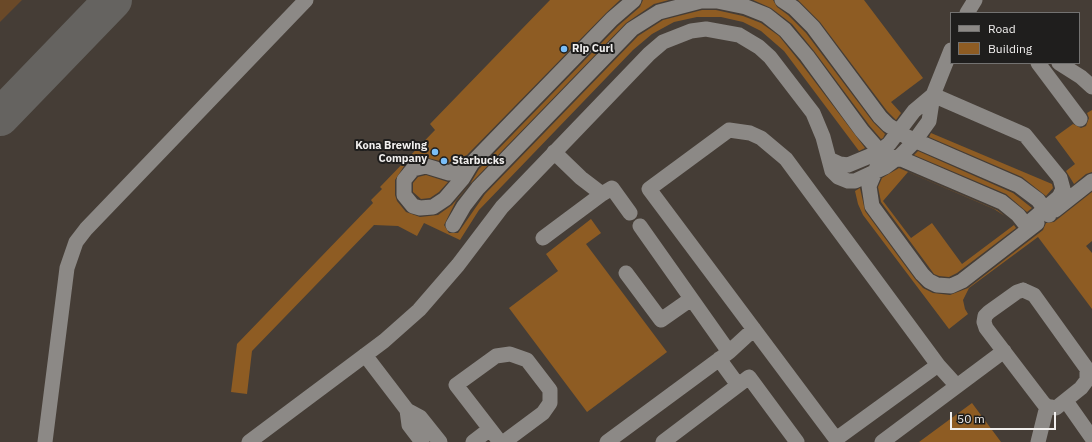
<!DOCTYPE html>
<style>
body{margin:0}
#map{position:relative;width:1092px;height:442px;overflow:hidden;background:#393734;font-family:"IBM Plex Sans",sans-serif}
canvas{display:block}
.legend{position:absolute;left:950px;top:12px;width:130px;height:52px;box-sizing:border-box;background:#1f1e1d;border:1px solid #737271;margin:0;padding:5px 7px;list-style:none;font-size:12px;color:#f1efee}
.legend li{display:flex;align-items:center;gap:8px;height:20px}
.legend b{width:20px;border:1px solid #737271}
.scale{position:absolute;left:950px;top:412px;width:106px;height:18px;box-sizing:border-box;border:2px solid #f1efee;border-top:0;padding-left:5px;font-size:12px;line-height:14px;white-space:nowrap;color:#f1efee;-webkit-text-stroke:3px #1f1e1d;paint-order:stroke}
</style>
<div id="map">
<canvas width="1092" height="442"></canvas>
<ul class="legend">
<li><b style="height:5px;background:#8c8986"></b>Road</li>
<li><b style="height:11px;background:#8e5c23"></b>Building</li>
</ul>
<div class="scale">50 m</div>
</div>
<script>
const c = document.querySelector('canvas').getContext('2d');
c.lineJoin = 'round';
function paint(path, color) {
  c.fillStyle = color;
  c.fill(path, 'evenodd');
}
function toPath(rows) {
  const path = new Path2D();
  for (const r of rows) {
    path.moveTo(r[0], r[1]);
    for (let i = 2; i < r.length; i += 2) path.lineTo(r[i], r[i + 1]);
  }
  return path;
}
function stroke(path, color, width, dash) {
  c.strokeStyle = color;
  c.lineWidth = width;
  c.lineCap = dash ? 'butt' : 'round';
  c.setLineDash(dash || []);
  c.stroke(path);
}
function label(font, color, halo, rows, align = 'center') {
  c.font = font + ' "IBM Plex Sans",sans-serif';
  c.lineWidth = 4;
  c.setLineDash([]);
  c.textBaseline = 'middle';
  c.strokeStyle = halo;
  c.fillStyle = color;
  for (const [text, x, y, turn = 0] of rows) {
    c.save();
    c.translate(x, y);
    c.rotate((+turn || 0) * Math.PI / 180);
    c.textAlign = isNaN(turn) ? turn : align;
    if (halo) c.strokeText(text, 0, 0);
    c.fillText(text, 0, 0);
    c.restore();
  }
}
paint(toPath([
 [0,0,1092,0,1092,442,0,442],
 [951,13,1079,13,1079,63,951,63]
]), '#453d36');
paint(toPath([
 [0,0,22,0,0,22]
]), '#6a4928');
stroke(toPath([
 [0,117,113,0]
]), '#656360', 38);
paint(toPath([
 [550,0,620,0,606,13,467,155,448,163,424,157,406,163,395,180,395,195,397,201,406,212,420,217,438,215,452,205,470,184,456,201,444,225,449,233,458,233,485,194,638,36,663,20,702,10,716,10,743,16,761,23,779,36,800,62,865,148,859,151,784,51,761,31,743,22,721,17,697,17,674,22,652,34,633,50,479,210,460,240,424,223,417,236,398,226,374,225,252,351,247,394,231,392,237,344,373,203,371,200,382,189,380,187,435,130,430,124],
 [643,0,669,0,654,4,626,23,470,184,479,169,618,26,640,7],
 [753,0,773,0,777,7,788,15,806,33,873,122,885,134,883,138,881,139,869,125,814,51,792,24,771,8],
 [798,0,864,0,923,78,891,102,901,113,896,120,887,111,820,22],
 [1092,110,1092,172,1086,174,1074,184,1066,171,1075,164,1055,137,1073,124,1081,128,1086,126,1089,118,1087,113],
 [931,133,1052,184,1053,188,1046,196,1022,177,929,137],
 [918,151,1013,193,1032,208,1027,212,1006,194,914,155],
 [899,168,997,210,1005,216,994,209,908,172,902,179,883,201,911,238,932,223,962,264,1014,225,1016,228,957,273,949,277,939,276,934,274,881,202,878,187,882,178],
 [426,175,448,182,439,192,430,198,421,199,413,192,413,183,418,177],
 [860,188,865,211,915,279,923,288,933,293,950,295,968,288,1043,230,1046,223,1054,222,1092,192,1092,241,1086,246,1092,253,1092,309,1038,237,969,288,963,300,965,309,968,314,949,329,863,215,858,204,855,191],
 [591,219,601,233,586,244,667,352,587,412,509,308,558,271,546,254],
 [972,403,1001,442,919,442]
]), '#8e5c23');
stroke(toPath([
 [782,0,794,8,813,27,880,117,888,125,905,136,1018,185,1038,200,1049,215],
 [967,13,975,0],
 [1038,63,1080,119],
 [1059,63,1081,77,1092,87],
 [554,152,581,178,602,194,612,188,630,213],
 [829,159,840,164,848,165,877,153,889,144,914,111,933,95],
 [472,163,612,19,634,0],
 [472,163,463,178,445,199,433,207,420,208,413,206,404,195,404,180,413,169,426,166,449,173,472,163],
 [877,167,869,186,872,206,922,274,929,281,937,285,951,286,962,281,1037,223],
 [1055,210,1092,181],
 [453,225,464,206,478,188,632,29,659,12,701,1,717,1,746,7,766,15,785,30,807,56,862,131,883,155,904,160,1002,202,1018,215,1026,225,1059,197,1063,189,1060,178,1025,135,933,95],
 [543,238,602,194],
 [626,273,661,320,691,299],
 [1023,290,1034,295,1087,369,1087,380,1081,388,1056,408,1047,406,1044,404,986,328,984,322,985,316,989,312,1017,292,1023,290],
 [729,352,754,329],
 [365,355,407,410,420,417,440,442],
 [719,359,738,385],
 [938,365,836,439,649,189,729,130,750,133,761,138,786,159,938,365,957,386],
 [1066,401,1092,438],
 [407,410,409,425,422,442],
 [45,442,67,268,76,242,86,229,306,0],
 [249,442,384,341,419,310,458,265,502,207,649,54,663,42,691,31,706,29,739,35,759,47,770,57,813,113,823,137,832,171,838,177,848,181,855,181,885,167,901,155,913,143,929,121,933,95,951,50],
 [473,442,490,429],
 [500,442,456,385,496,356,510,354,527,360,550,390,550,403,543,413,504,442],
 [607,442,729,352,640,226],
 [663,442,749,377,797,442],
 [882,442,1004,351],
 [1038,442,1047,406]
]), '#8c8986', 15);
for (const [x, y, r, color] of [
 [564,49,4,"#7abef8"],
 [435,152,4,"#7abef8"],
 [444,161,4,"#7abef8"]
]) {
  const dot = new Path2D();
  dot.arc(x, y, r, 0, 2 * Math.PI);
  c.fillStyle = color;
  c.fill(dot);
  stroke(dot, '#1f1e1d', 1.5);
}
label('bold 11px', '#f1efee', '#1f1e1d', [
 ["Rip Curl",572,49],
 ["Kona Brewing",427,146,"right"],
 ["Company",427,159,"right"],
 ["Starbucks",452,161]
], 'left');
</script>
